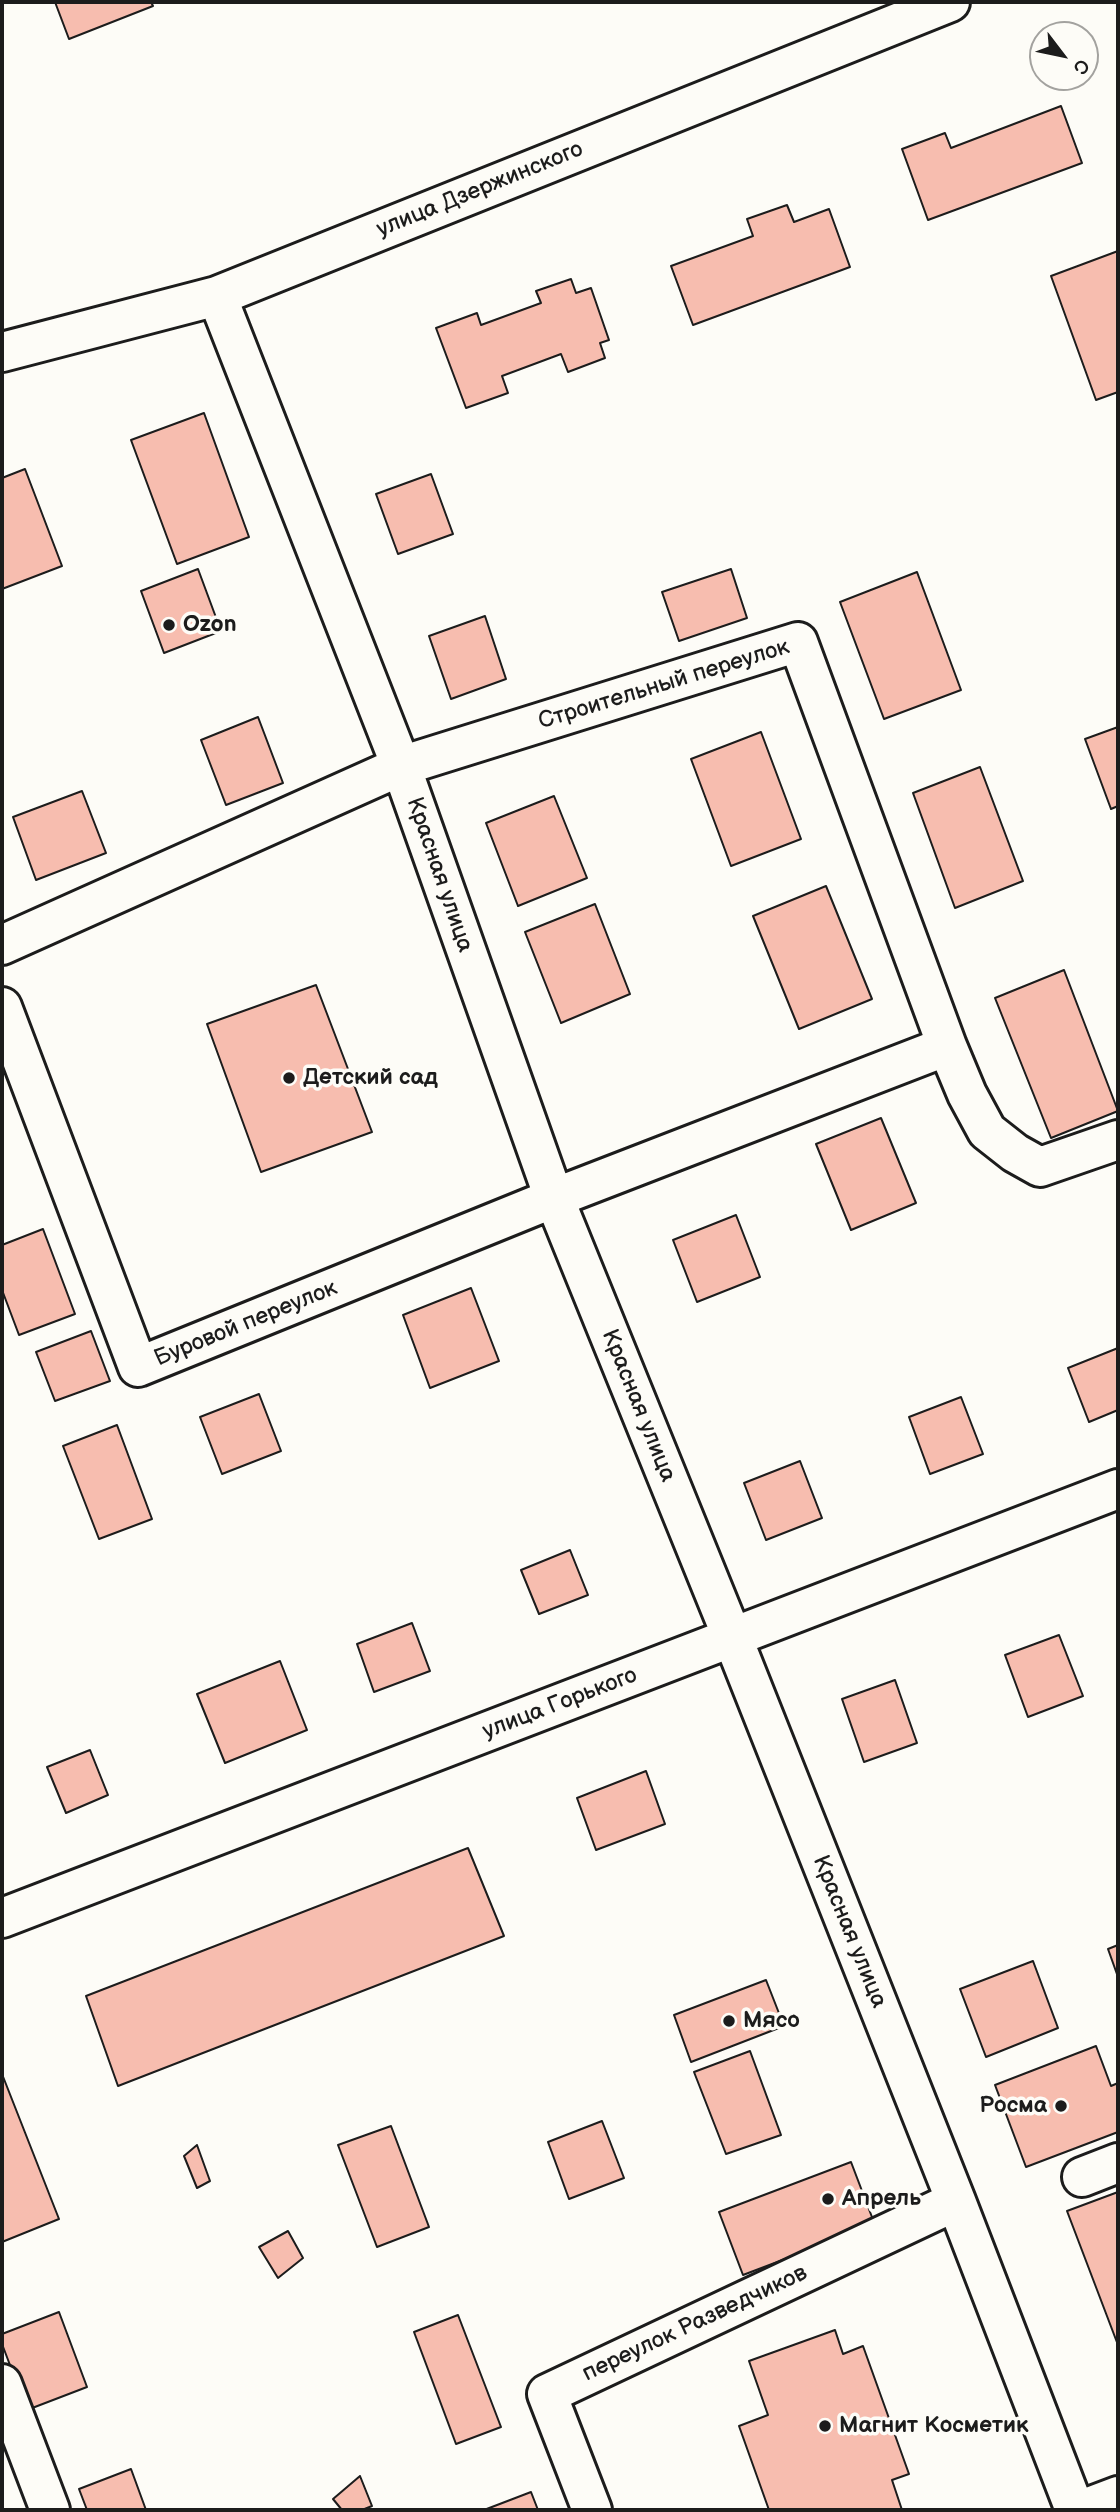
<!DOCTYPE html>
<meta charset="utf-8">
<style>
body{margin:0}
#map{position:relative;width:1120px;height:2512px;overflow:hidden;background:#fdfcf7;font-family:"Balsamiq Sans",sans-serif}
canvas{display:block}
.frame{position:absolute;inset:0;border:4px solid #1c1c1c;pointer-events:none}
.north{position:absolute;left:1029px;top:21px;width:70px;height:70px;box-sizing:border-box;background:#fdfcf7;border:2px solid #a3a29f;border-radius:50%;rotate:122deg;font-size:19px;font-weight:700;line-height:28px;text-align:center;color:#1c1c1c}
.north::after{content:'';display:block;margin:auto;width:24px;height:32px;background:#1c1c1c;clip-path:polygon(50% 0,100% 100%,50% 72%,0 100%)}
</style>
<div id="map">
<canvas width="1120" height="2512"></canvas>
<div class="frame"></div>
<div class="north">С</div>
</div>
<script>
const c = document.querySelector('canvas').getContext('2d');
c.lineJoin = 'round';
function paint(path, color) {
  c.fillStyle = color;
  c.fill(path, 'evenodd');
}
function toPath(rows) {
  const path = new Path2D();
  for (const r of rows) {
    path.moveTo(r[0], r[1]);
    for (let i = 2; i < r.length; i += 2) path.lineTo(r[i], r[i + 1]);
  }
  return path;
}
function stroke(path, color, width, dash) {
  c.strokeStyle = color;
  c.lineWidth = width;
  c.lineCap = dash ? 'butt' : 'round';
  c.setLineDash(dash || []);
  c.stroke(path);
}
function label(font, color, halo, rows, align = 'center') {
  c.font = font + ' "Balsamiq Sans",sans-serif';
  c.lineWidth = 7;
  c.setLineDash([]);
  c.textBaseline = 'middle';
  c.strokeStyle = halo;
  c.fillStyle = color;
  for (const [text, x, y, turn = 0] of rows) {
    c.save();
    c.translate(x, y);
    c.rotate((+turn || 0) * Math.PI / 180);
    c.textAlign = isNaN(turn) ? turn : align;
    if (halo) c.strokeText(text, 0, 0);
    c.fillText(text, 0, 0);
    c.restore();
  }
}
const building = toPath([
 [55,2,151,2,153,6,69,39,55,2],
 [1061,106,1082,163,928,220,902,149,945,133,951,148,1061,106],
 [787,205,794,222,829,209,850,267,693,325,671,266,753,236,747,219,787,205],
 [1118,251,1118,392,1096,400,1051,276,1118,251],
 [571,279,576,293,591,288,609,340,600,343,605,358,568,372,561,354,502,376,508,393,466,408,436,328,477,313,481,325,541,303,536,291,571,279],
 [204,413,249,537,177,564,131,440,204,413],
 [25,469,62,566,2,589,2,478,25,469],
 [431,474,453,534,398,554,376,494,431,474],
 [198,569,221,631,164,653,141,591,198,569],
 [731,569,747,618,679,641,662,592,731,569],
 [917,572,961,690,884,719,840,602,917,572],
 [485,616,506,679,451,699,429,636,485,616],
 [258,717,283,783,226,805,201,740,258,717],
 [1118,727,1118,806,1111,809,1085,739,1118,727],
 [761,732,801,839,731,866,691,759,761,732],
 [980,767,1023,881,955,908,913,793,980,767],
 [82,791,106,853,36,880,13,817,82,791],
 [554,796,587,878,518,906,486,823,554,796],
 [826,886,872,999,799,1029,753,916,826,886],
 [595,904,630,994,561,1023,525,932,595,904],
 [1064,970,1118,1111,1051,1138,995,998,1064,970],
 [316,985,372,1132,261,1172,207,1024,316,985],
 [881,1118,916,1203,851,1230,816,1144,881,1118],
 [736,1215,760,1277,697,1302,673,1240,736,1215],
 [43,1229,75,1314,19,1335,2,1290,2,1245,43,1229],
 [471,1288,499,1361,430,1388,403,1315,471,1288],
 [91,1331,110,1381,55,1401,36,1352,91,1331],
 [1118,1348,1118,1410,1089,1422,1068,1368,1118,1348],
 [259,1394,281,1451,222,1474,200,1417,259,1394],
 [961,1397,983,1454,930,1474,909,1417,961,1397],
 [117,1425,152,1519,99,1539,63,1446,117,1425],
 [800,1461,822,1518,766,1540,744,1483,800,1461],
 [570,1550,588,1595,539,1614,521,1570,570,1550],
 [412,1623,430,1671,374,1692,357,1644,412,1623],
 [1059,1635,1083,1696,1028,1717,1005,1655,1059,1635],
 [280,1661,307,1730,225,1763,197,1694,280,1661],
 [895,1680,917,1743,864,1762,842,1699,895,1680],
 [90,1750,108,1795,66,1813,47,1767,90,1750],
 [646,1771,665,1824,596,1850,577,1798,646,1771],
 [468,1848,504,1936,118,2086,86,1996,468,1848],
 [1118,1945,1118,1977,1108,1949,1118,1945],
 [1033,1961,1058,2028,986,2057,960,1989,1033,1961],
 [766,1980,784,2026,691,2062,674,2015,766,1980],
 [1096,2046,1111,2086,1118,2083,1118,2132,1026,2167,995,2085,1096,2046],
 [750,2051,781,2135,726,2154,694,2072,750,2051],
 [2,2074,59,2219,2,2242,2,2074],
 [602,2121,624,2178,569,2199,548,2142,602,2121],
 [391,2126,429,2227,377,2247,338,2145,391,2126],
 [197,2145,210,2181,197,2188,184,2156,197,2145],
 [851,2162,875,2225,743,2275,719,2212,851,2162],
 [1118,2192,1118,2345,1067,2211,1118,2192],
 [288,2231,303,2258,278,2278,259,2247,288,2231],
 [59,2312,87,2387,27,2410,2,2344,2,2334,59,2312],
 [458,2315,501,2427,456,2444,414,2332,458,2315],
 [835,2330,843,2354,863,2346,909,2474,892,2480,902,2510,769,2510,739,2426,768,2415,749,2361,835,2330],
 [131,2469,146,2510,87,2510,79,2489,131,2469],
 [360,2476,372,2506,362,2510,342,2510,333,2499,360,2476],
 [531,2492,538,2510,484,2510,531,2492]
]);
paint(building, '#f7bdaf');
stroke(building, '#1c1c1c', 2);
const minor = toPath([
 [217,296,401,766,554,1198,733,1639,956,2201,1075,2510],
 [2,352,217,296,950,2],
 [2,945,401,766,798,642,947,1046,967,1094,987,1131,1015,1153,1040,1167,1118,1140],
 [2,1007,138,1367,554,1198,947,1046],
 [2,1918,1118,1489],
 [1082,2177,1118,2163],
 [2,2384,50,2510],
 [592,2510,547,2394,956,2201],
 [1081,2510,1118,2496]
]);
stroke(minor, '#1c1c1c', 44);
stroke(minor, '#fdfcf7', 38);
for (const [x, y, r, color] of [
 [169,625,7,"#1c1c1c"],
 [289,1078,7,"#1c1c1c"],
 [729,2021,7,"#1c1c1c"],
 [1061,2106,7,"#1c1c1c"],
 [828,2199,7,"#1c1c1c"],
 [825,2426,7,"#1c1c1c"]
]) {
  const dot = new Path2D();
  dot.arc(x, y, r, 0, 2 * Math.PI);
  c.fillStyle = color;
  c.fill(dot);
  stroke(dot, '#fdfcf7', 2.5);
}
label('23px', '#1c1c1c', '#fdfcf7', [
 ["улица Дзержинского",480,190,-22],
 ["Строительный переулок",664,685,-17],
 ["Красная улица",439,875,71],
 ["Буровой переулок",246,1324,-22],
 ["Красная улица",638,1406,68],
 ["улица Горького",560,1704,-21],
 ["Красная улица",849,1932,68],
 ["переулок Разведчиков",695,2324,-25]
]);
label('bold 23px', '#1c1c1c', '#fdfcf7', [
 ["Ozon",183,625],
 ["Детский сад",303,1078],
 ["Мясо",743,2021],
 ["Росма",1047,2106,"right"],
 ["Апрель",842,2199],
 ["Магнит Косметик",839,2426]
], 'left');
</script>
